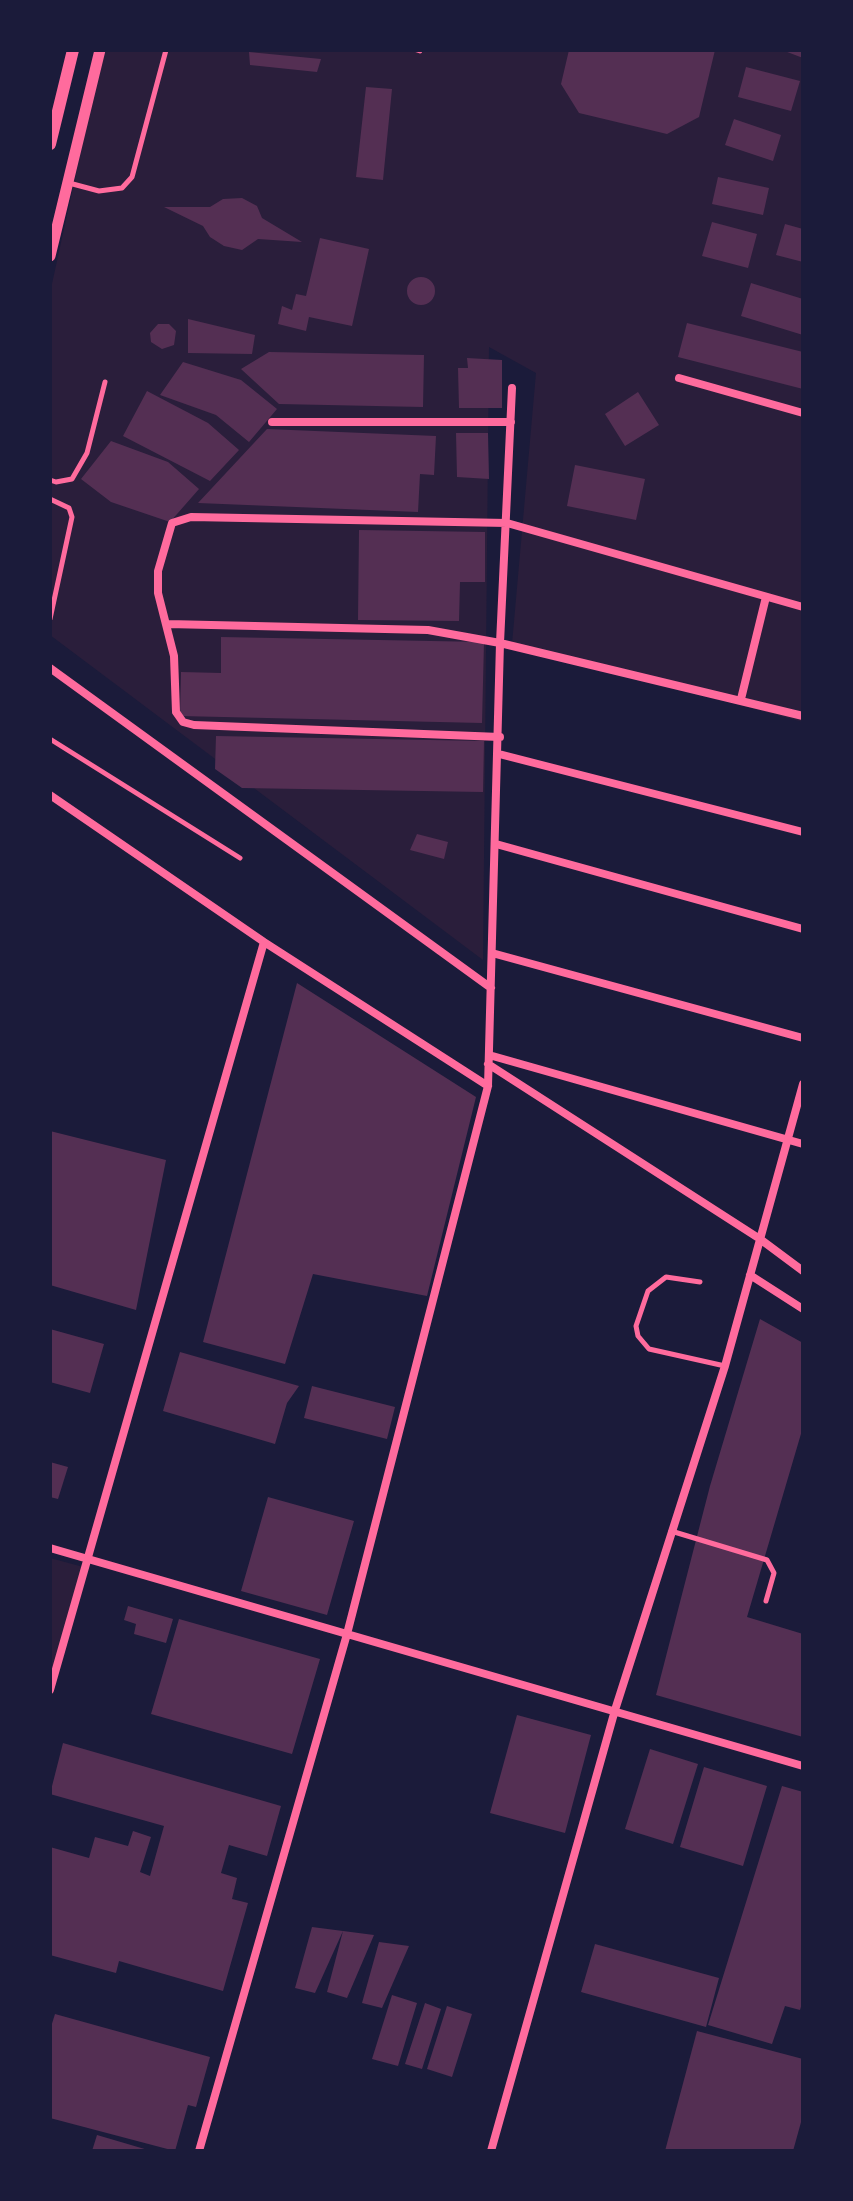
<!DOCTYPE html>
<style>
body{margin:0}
#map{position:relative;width:853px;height:2201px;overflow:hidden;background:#1b1b3a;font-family:Cabin,sans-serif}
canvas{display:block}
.frame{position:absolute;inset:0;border:52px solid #1b1b3a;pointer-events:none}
</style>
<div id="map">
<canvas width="853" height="2201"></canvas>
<div class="frame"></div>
</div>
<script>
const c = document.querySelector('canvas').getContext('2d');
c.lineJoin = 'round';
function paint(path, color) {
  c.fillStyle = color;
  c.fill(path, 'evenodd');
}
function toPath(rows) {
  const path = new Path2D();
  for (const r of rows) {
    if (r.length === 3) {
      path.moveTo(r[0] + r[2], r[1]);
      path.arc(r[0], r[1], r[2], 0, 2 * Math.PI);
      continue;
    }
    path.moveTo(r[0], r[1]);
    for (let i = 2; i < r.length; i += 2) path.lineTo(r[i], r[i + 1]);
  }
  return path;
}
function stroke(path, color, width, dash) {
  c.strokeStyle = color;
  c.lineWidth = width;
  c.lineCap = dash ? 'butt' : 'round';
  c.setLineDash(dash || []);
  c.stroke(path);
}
paint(toPath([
 [103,50,803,50,803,722,512,644,536,373,489,347,483,960,50,635,50,293],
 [50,1558,87,1568,50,1700]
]), '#2a1e3b');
paint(toPath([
 [569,50,715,50,699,117,667,134,579,113,561,84],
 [782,50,803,50,803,58],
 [249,52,321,59,317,72,250,65],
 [746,67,800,81,791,111,738,97],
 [366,87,392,89,383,180,356,177],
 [734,119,781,135,773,161,725,145],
 [718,177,769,188,763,215,712,204],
 [242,198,257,206,262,218,302,242,258,239,242,250,224,246,210,237,203,226,164,207,210,207,223,199],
 [712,222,757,234,748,268,702,256],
 [785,224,803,229,803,262,776,255],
 [320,238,369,249,352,326,309,317,306,331,278,324,282,306,292,310,296,294,306,296],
 [421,291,14],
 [751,283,803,299,803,335,741,316],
 [188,319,255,335,252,354,188,353],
 [687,323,803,352,803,389,678,357],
 [158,324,169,324,176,331,174,345,162,349,151,342,150,333],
 [269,352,424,355,423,407,279,404,241,369],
 [467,358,502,360,502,408,459,408,458,368,468,368],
 [183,362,241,380,277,409,249,442,216,415,160,395],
 [147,391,208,423,239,450,210,481,123,436],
 [638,392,659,425,625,446,605,414],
 [267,429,436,436,434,475,420,474,418,512,198,503],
 [456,433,488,433,489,479,457,477],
 [111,441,168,462,199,489,170,522,111,502,81,479],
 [575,465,645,479,636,520,567,506],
 [359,530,485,532,485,582,460,582,459,621,358,620],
 [221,637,484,642,482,723,180,716,181,672,221,673],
 [216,736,484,741,483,792,242,788,215,769],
 [417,834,448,842,444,859,410,850],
 [297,983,476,1097,427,1296,313,1274,285,1364,203,1342],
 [50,1131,166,1160,136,1310,50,1285],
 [760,1319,803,1343,803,1427,747,1617,803,1634,803,1737,656,1695,710,1486],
 [50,1329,104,1344,90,1393,50,1382],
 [180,1352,299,1386,287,1403,275,1444,163,1411],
 [312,1386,395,1407,387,1439,304,1418],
 [50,1462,68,1467,58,1499,50,1497],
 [268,1497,354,1521,327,1615,241,1591],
 [128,1606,173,1619,166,1643,134,1634,136,1624,124,1620],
 [179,1619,320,1659,292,1754,151,1714],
 [517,1715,591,1735,565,1833,490,1813],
 [63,1743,281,1806,267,1856,229,1845,221,1873,237,1878,232,1899,248,1903,223,1991,119,1961,116,1973,50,1955,50,1847,89,1858,95,1837,128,1846,133,1831,151,1837,140,1872,150,1876,164,1826,50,1794],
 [650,1749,698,1764,673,1844,625,1829],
 [704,1767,767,1786,743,1866,680,1847],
 [782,1786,803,1792,803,2000,800,2010,785,2006,772,2044,708,2025],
 [312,1927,343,1931,315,1993,295,1988],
 [343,1931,374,1935,347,1998,327,1992],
 [379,1942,409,1946,382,2008,362,2003],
 [595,1944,719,1978,706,2027,581,1992],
 [392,1995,417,2003,398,2066,372,2059],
 [425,2003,441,2009,422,2069,405,2064],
 [447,2006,472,2014,452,2077,427,2069],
 [55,2014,210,2057,196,2107,188,2105,175,2151,50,2118,50,2030],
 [697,2031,803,2059,803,2115,793,2151,665,2151],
 [97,2135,148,2150,148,2151,92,2151]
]), '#542f53');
stroke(toPath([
 [417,50,420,51],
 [69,183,99,191,122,188,132,177,166,50],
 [50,480,56,482,72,479,87,453,105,382],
 [50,499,69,508,72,517,50,619],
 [50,739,240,858],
 [700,1282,666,1277,648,1291,636,1326,638,1336,649,1349,725,1366],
 [671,1531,767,1560,774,1573,766,1601]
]), '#ff6b9d', 5);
stroke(toPath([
 [679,378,803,413],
 [272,422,511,422],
 [168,624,428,630,500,643,803,716],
 [50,668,491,988],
 [741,699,766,597],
 [500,737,194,725,183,722,176,712,174,656,158,593,158,571,172,523,191,517,507,523,803,607],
 [499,754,803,832],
 [50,795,264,942,488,1086],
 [496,844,803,929],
 [492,953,803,1038],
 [489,1055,803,1144],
 [488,1064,760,1239,803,1271],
 [750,1275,803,1309],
 [50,1548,803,1766],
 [50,1690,264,942],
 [199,2151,347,1634,488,1086,500,643,512,388],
 [491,2151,615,1710,725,1366,803,1084]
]), '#ff6b9d', 8);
stroke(toPath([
 [50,256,100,50]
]), '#ff6b9d', 11);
stroke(toPath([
 [50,144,73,50]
]), '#ff6b9d', 12);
</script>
